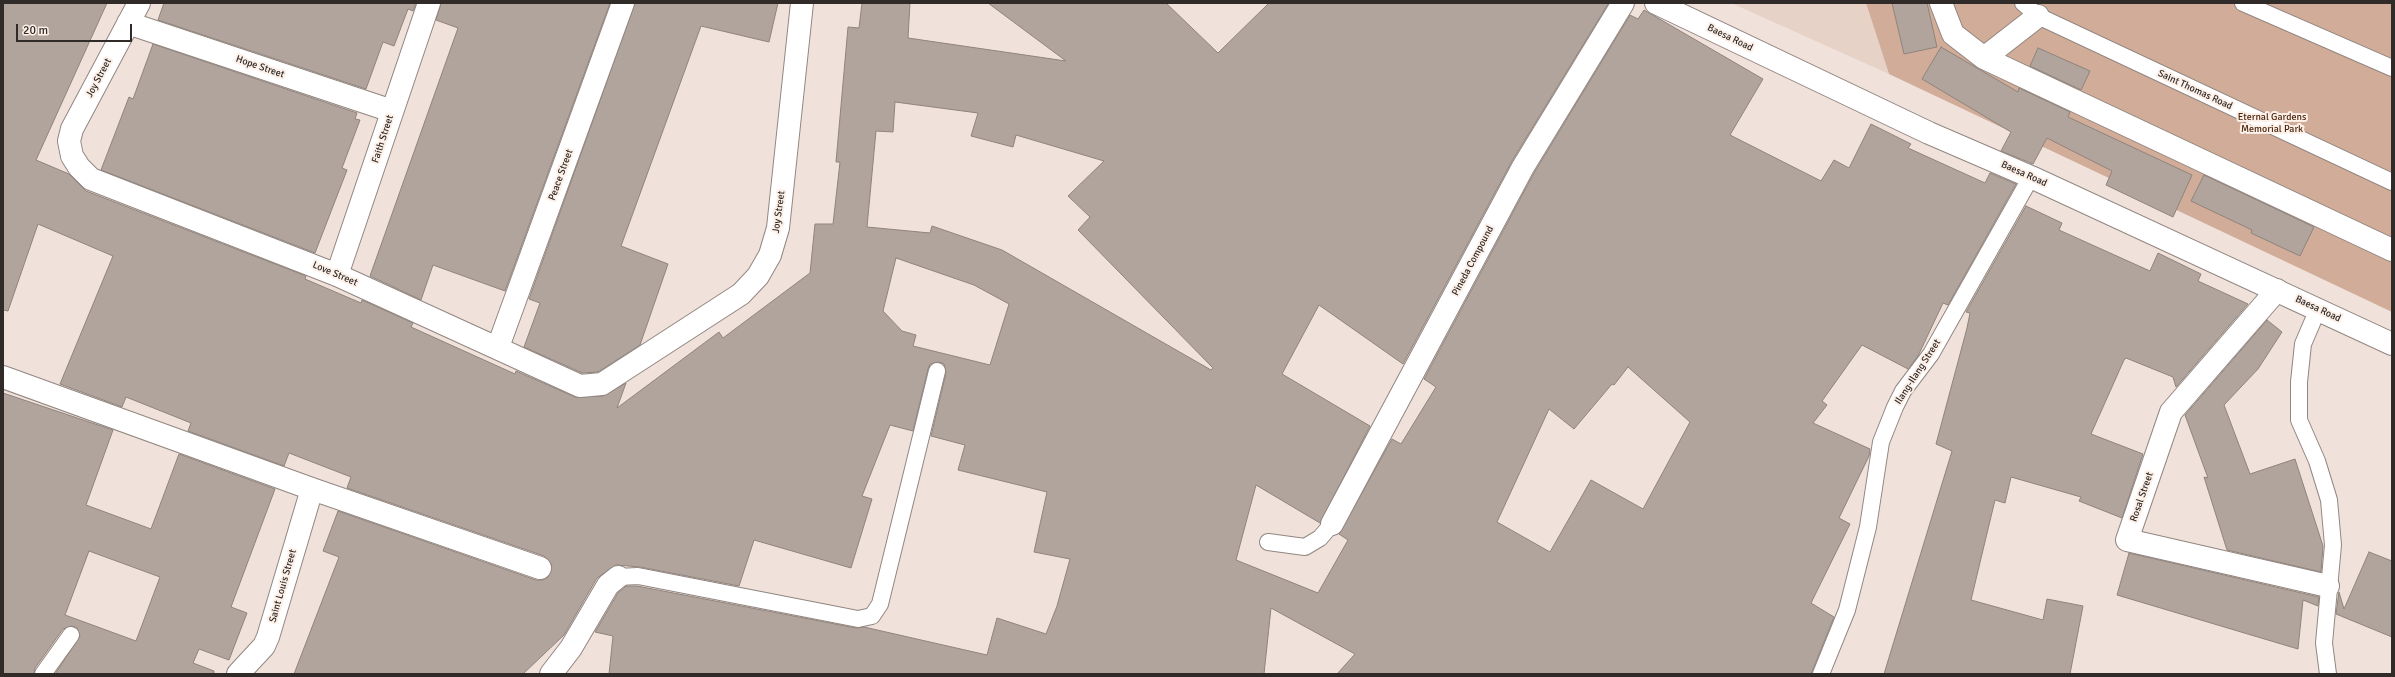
<!DOCTYPE html>
<style>
body{margin:0}
#map{position:relative;width:2395px;height:677px;overflow:hidden;background:#f0e2db;font-family:Signika,sans-serif}
canvas{display:block}
.frame{position:absolute;inset:0;border:4px solid #302b28;pointer-events:none}
.scale{position:absolute;left:16px;top:24px;width:116px;height:18px;box-sizing:border-box;border:2px solid #302b28;border-top:0;padding-left:5px;font-size:12px;line-height:14px;white-space:nowrap;color:#302b28;-webkit-text-stroke:3px #fdf0e8;paint-order:stroke}
</style>
<div id="map">
<canvas width="2395" height="677"></canvas>
<div class="frame"></div>
<div class="scale">20 m</div>
</div>
<script>
const c = document.querySelector('canvas').getContext('2d');
c.lineJoin = 'round';
function paint(path, color) {
  c.fillStyle = color;
  c.fill(path, 'evenodd');
}
function toPath(rows) {
  const path = new Path2D();
  for (const r of rows) {
    path.moveTo(r[0], r[1]);
    for (let i = 2; i < r.length; i += 2) path.lineTo(r[i], r[i + 1]);
  }
  return path;
}
function stroke(path, color, width, dash) {
  c.strokeStyle = color;
  c.lineWidth = width;
  c.lineCap = dash ? 'butt' : 'round';
  c.setLineDash(dash || []);
  c.stroke(path);
}
function label(font, color, halo, rows, align = 'center') {
  c.font = font + ' Signika,sans-serif';
  c.lineWidth = 4;
  c.setLineDash([]);
  c.textBaseline = 'middle';
  c.strokeStyle = halo;
  c.fillStyle = color;
  for (const [text, x, y, turn = 0] of rows) {
    c.save();
    c.translate(x, y);
    c.rotate((+turn || 0) * Math.PI / 180);
    c.textAlign = isNaN(turn) ? turn : align;
    if (halo) c.strokeText(text, 0, 0);
    c.fillText(text, 0, 0);
    c.restore();
  }
}
paint(toPath([
 [1731,3,1866,3,1889,74]
]), '#e6d2c7');
paint(toPath([
 [1866,3,2392,3,2392,312,1889,74]
]), '#d1ad99');
const building = toPath([
 [3,3,107,3,36,160,69,174,86,191,306,276,305,279,361,303,362,300,413,323,411,327,515,374,516,371,575,397,603,396,626,383,617,408,719,332,723,338,810,273,815,224,833,224,840,162,836,162,848,27,859,28,862,3,910,3,908,38,1066,61,988,3,1166,3,1218,53,1269,3,1606,3,1608,4,1512,161,1403,364,1319,305,1282,374,1370,426,1320,523,1256,485,1236,560,1318,593,1348,540,1339,534,1392,439,1401,444,1436,387,1424,379,1534,173,1630,15,1638,19,1644,10,1763,79,1730,135,1821,181,1834,160,1849,168,1871,124,1911,144,1908,148,1985,183,1990,173,2016,184,1948,305,1943,303,1918,356,1908,369,1862,345,1822,401,1827,405,1813,423,1870,449,1869,456,1839,518,1850,524,1811,603,1834,617,1811,674,1337,674,1355,654,1271,608,1264,674,609,674,613,636,595,632,618,593,626,586,637,586,856,628,864,627,987,655,997,618,1046,634,1057,606,1070,559,1034,552,1047,492,958,470,965,445,931,436,946,373,944,364,939,362,930,364,928,369,913,431,890,425,862,496,872,499,851,568,754,540,739,586,640,567,616,565,597,578,564,635,523,674,294,674,339,557,323,551,338,511,536,580,543,580,548,577,552,565,544,556,347,488,351,477,289,453,284,466,188,431,191,423,126,397,122,407,60,384,113,256,38,224,8,311,3,310,3,3],
 [895,102,978,113,971,136,1013,147,1016,135,1104,161,1068,196,1090,217,1078,230,1213,368,1211,370,1002,250,932,226,930,233,867,227,876,131,893,132,895,102],
 [896,258,974,285,1009,304,990,365,913,346,916,335,902,331,883,311,896,258],
 [1628,367,1690,422,1643,509,1591,480,1550,552,1497,522,1549,409,1574,429,1612,384,1614,385,1628,367],
 [164,3,416,3,413,11,408,9,394,46,383,42,366,89,158,20,164,3],
 [441,3,610,3,505,291,433,265,421,300,370,276,458,28,436,20,441,3],
 [635,3,778,3,769,42,701,26,621,246,668,264,640,345,598,372,582,373,524,347,540,303,529,299,635,3],
 [1892,3,1927,3,1937,47,1904,54,1892,3],
 [153,44,357,113,355,119,360,120,342,168,347,170,315,253,101,170,129,97,133,99,153,44],
 [1941,47,2018,92,2019,88,2070,112,2068,117,2192,175,2173,217,2106,185,2112,171,2047,138,2033,164,2001,151,2011,132,1922,79,1941,47],
 [2038,48,2090,71,2081,90,2030,66,2038,48],
 [2204,175,2314,227,2300,256,2251,233,2252,230,2191,201,2204,175],
 [2026,206,2062,223,2059,230,2150,271,2158,253,2201,274,2198,281,2248,304,2176,387,2173,377,2126,358,2124,360,2091,434,2143,454,2122,518,2079,501,2081,497,2011,477,2005,503,1995,500,1971,600,2043,620,2047,599,2083,606,2070,674,1884,674,1952,451,1936,444,1967,328,1970,313,1966,312,2026,206],
 [2267,320,2282,332,2258,369,2224,405,2250,474,2295,459,2323,546,2321,572,2227,550,2204,477,2208,478,2185,415,2267,320],
 [3,393,113,430,86,505,151,529,179,454,275,489,231,607,247,613,229,660,199,649,193,663,214,671,214,674,55,674,80,636,77,628,72,626,63,629,35,668,34,674,3,674,3,393],
 [89,551,160,577,136,641,65,615,89,551],
 [2369,552,2392,561,2392,637,2336,614,2339,592,2344,609,2369,552],
 [2129,553,2319,597,2318,606,2303,600,2298,649,2117,595,2129,553]
]);
paint(building, '#b0a49d');
stroke(building, '#8f837c', 1);
const lane = toPath([
 [2023,3,2038,16,2392,182],
 [2243,3,2392,68],
 [2318,309,2303,344,2299,382,2299,420,2317,461,2329,500,2333,545,2324,643,2328,674],
 [1268,542,1305,547,1320,538,1332,524],
 [618,577,638,576,858,619,872,616,880,604,937,371],
 [43,674,71,635],
 [1821,674,1847,610,1868,527,1881,442,1895,407,1903,391,1931,354,2031,177]
]);
const street = toPath([
 [139,3,72,129,69,141,72,156,79,167,91,179,337,275,580,386,602,384,741,294,758,276,770,255,778,228,802,3],
 [1941,3,1953,34,1984,58,2392,250],
 [128,23,392,111],
 [1984,58,2038,16],
 [337,275,429,3],
 [2277,290,2171,412,2127,540,2328,586],
 [498,347,623,3],
 [3,377,312,489,540,568],
 [1332,524,1523,167,1623,3],
 [238,674,264,646,268,637,312,489],
 [551,674,571,648,608,585,618,577]
]);
const secondary = toPath([
 [1656,3,1929,133,2031,177,2392,344]
]);
stroke(lane, '#928680', 18);
stroke(street, '#928680', 24);
stroke(secondary, '#928680', 24);
stroke(lane, '#fff', 16);
stroke(street, '#fff', 22);
stroke(secondary, '#fff', 22);
label('10px', '#302b28', '#fdf0e8', [
 ["Baesa Road",1730,38,26],
 ["Hope Street",260,67,19],
 ["Joy Street",99,78,-62],
 ["Saint Thomas Road",2195,90,25],
 ["Faith Street",383,139,-72],
 ["Baesa Road",2024,174,24],
 ["Peace Street",561,175,-70],
 ["Joy Street",779,212,-82],
 ["Pineda Compound",1473,261,-62],
 ["Love Street",335,274,23],
 ["Baesa Road",2318,309,25],
 ["Ilang-Ilang Street",1918,372,-57],
 ["Rosal Street",2142,497,-71],
 ["Saint Louis Street",283,586,-74]
]);
label('10px', '#4a250e', '#fdf0e8', [
 ["Eternal Gardens",2272,117],
 ["Memorial Park",2272,129]
]);
</script>
